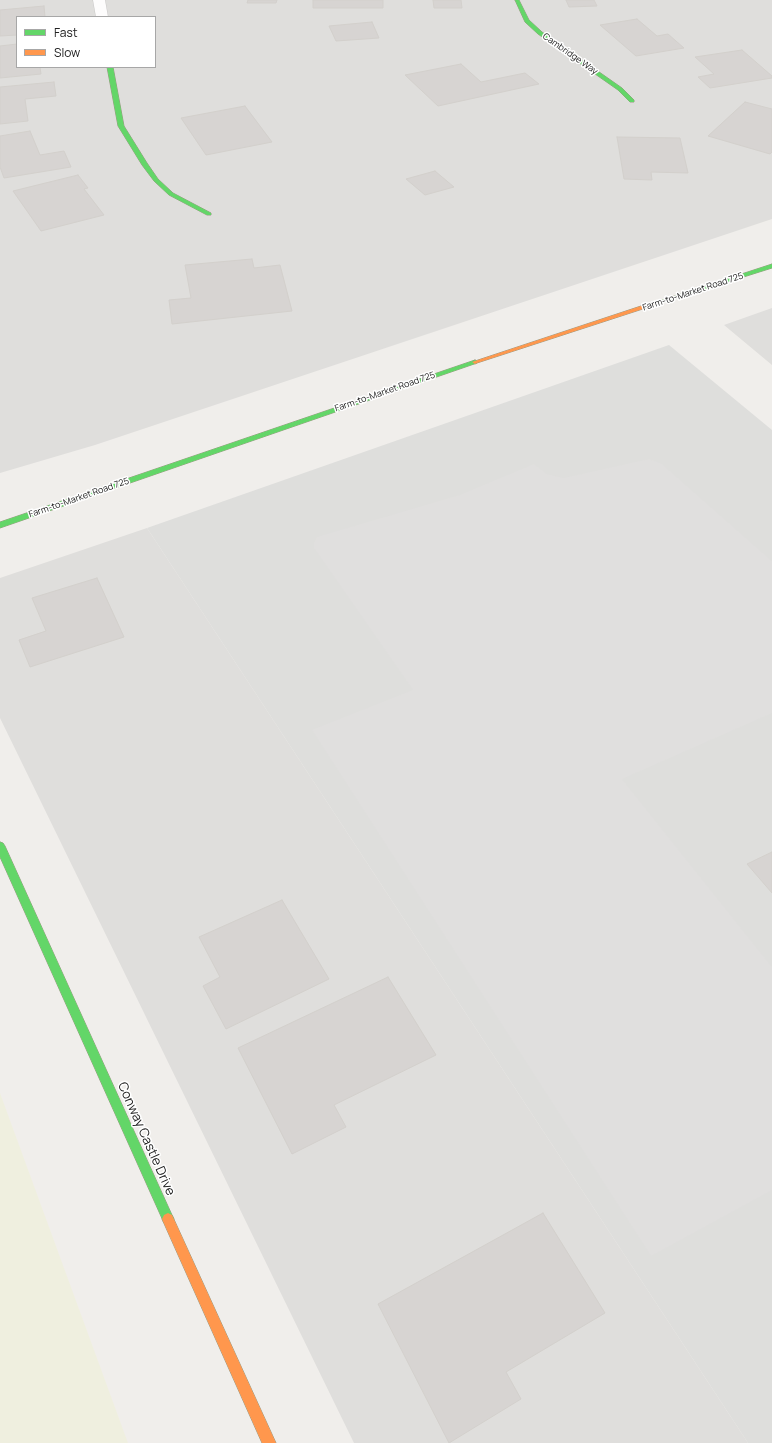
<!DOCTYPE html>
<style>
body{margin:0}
#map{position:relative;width:772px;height:1443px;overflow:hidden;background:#f0eeeb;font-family:Manrope,sans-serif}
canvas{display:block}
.legend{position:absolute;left:16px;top:16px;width:140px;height:52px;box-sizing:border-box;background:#fff;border:1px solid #a7a7a7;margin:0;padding:5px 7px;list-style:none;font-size:12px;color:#222}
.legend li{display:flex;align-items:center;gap:8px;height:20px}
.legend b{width:20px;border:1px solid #a7a7a7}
</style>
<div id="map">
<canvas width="772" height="1443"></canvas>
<ul class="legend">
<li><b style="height:5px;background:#63d668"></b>Fast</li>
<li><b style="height:5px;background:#ff974d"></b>Slow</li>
</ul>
</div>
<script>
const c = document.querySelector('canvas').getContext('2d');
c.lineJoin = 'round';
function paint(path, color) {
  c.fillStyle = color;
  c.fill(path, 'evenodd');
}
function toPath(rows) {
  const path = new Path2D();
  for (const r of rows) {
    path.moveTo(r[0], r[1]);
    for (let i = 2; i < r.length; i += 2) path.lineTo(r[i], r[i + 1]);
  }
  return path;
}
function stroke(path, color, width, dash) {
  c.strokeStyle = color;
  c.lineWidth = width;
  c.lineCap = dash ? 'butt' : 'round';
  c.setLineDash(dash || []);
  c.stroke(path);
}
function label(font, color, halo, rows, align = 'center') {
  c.font = font + ' Manrope,sans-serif';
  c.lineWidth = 3;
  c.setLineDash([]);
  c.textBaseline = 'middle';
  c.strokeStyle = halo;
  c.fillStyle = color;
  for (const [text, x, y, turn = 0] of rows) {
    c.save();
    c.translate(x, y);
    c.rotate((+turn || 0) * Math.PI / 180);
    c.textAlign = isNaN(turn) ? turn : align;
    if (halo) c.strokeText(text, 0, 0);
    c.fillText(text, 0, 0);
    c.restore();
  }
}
paint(toPath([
 [0,0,772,0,772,219,95,445,0,473],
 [17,17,155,17,155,67,17,67],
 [772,308,772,365,724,325],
 [147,528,748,1443,354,1443,0,718,0,578]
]), '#dfdedc');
paint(toPath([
 [669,345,772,430,772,1443,748,1443,147,528]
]), '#dededc');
paint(toPath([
 [0,1093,128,1443,0,1443]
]), '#efefdf');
paint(toPath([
 [649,459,662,464,772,561,772,713,622,779,772,967,772,1190,651,1256,312,730,413,690,314,548,314,543,317,537,460,495,534,464,547,474,564,478]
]), '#e0dfde');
const building = toPath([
 [248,0,277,0,276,3,247,3,248,0],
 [313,0,383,0,383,8,313,8,313,0],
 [433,0,461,0,462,8,434,8,433,0],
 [566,0,594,0,597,6,569,7,566,0],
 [44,6,45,17,17,17,17,35,0,36,0,10,44,6],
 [637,19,657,36,668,34,684,48,636,56,600,25,637,19],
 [372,22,379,38,336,41,329,26,372,22],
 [17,44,17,67,40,67,41,74,0,78,0,46,17,44],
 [742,50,772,76,772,78,710,88,698,77,714,74,695,57,742,50],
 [461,64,481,82,525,73,539,84,438,106,405,75,461,64],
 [54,82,56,96,25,99,28,121,0,124,0,87,54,82],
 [745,102,772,109,772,152,770,154,708,136,745,102],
 [245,106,272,142,206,155,181,118,245,106],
 [30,131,40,155,64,151,71,167,4,178,0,167,0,136,30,131],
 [617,137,680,138,688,173,651,172,652,180,624,179,617,137],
 [435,171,454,187,425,195,406,179,435,171],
 [78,175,88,188,84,189,104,215,41,231,13,191,78,175],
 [252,259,254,268,280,265,292,311,172,324,169,300,191,298,185,265,252,259],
 [97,578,124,637,30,667,19,640,46,631,32,598,97,578],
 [772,852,772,893,747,864,772,852],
 [282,900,329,979,226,1029,203,986,220,977,199,937,282,900],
 [388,977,436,1055,334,1105,346,1127,292,1154,238,1048,388,977],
 [543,1213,605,1313,506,1372,521,1399,449,1443,378,1304,543,1213]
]);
paint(building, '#d7d4d2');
stroke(building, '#d3d0cc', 1);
const street = toPath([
 [93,0,105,0,108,17,96,17,93,0]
]);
const fast = toPath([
 [515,0,519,0,529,20,542,32,622,88,634,100,634,102,630,102,618,90,538,34,525,22,515,0],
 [107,67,113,67,124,126,147,163,158,179,173,193,211,213,211,215,207,215,169,195,154,181,142,165,118,126,107,67],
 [772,264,772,268,658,304,653,303,772,264],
 [475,360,477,361,477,363,0,528,0,522,475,360],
 [0,842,3,843,5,846,172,1215,174,1219,172,1223,168,1225,164,1223,0,857,0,842]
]);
const slow = toPath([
 [656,301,659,303,658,304,477,363,475,364,472,362,656,301],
 [168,1213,172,1215,276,1443,262,1443,162,1219,164,1215,168,1213]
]);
stroke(street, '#c9c8c7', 1);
stroke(fast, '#999a82', 1);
stroke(slow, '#999a82', 1);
paint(street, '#fdfcfc');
paint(fast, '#63d668');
paint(slow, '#ff974d');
label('9px', '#222', '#fff', [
 ["Cambridge Way",570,54,35],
 ["Farm-to-Market Road 725",693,292,-18],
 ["Farm-to-Market Road 725",385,392,-19],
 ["Farm-to-Market Road 725",79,498,-19]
]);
label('13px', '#222', '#fff', [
 ["Conway Castle Drive",146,1139,66]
]);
</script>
